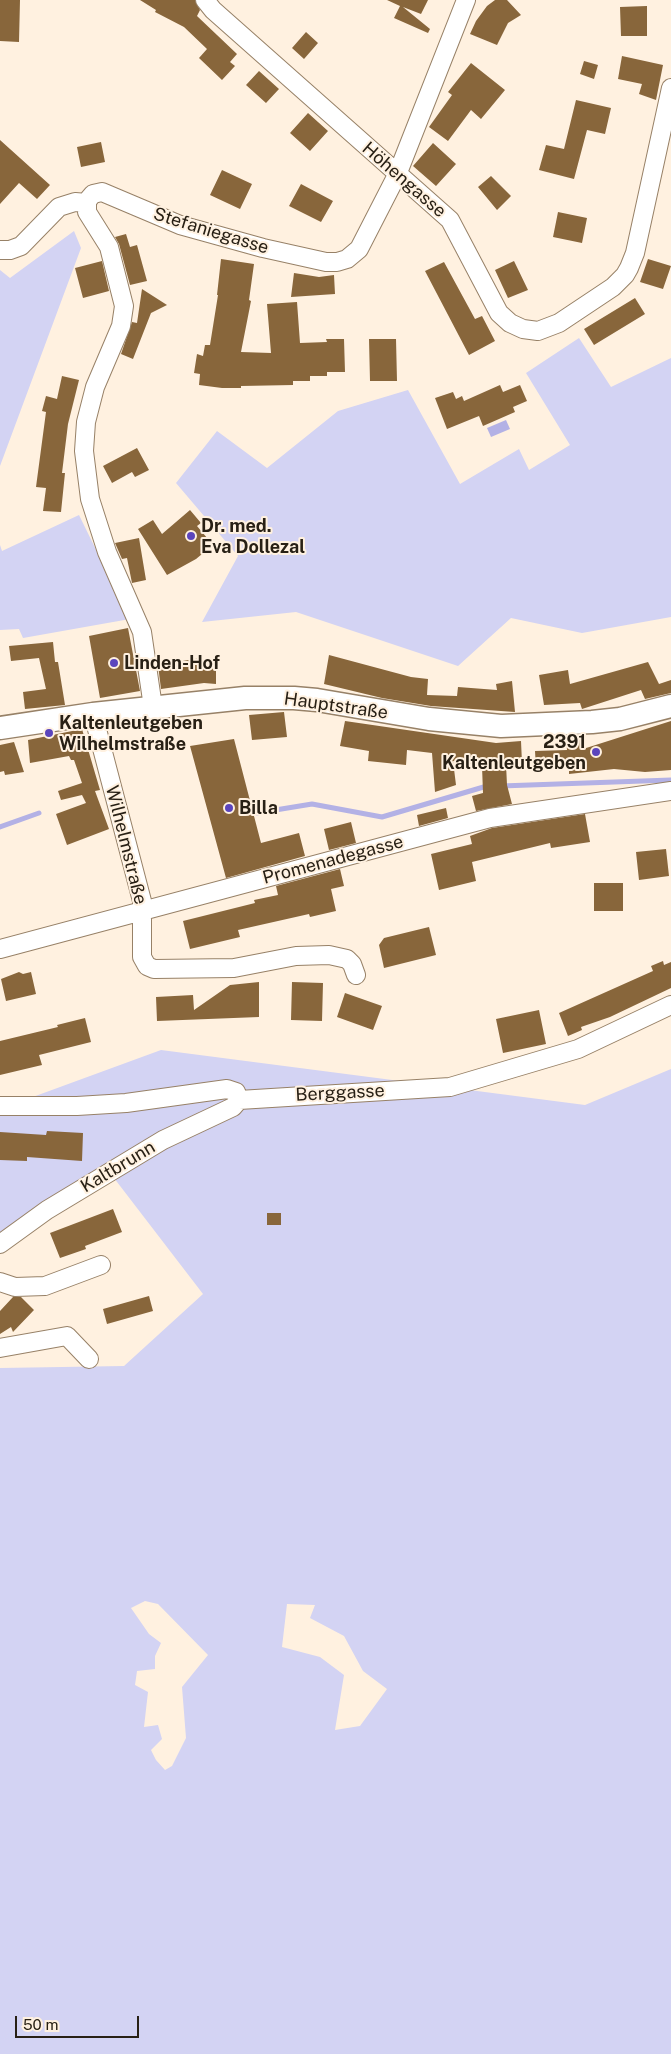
<!DOCTYPE html>
<meta charset="utf-8">
<style>
body{margin:0}
#map{position:relative;width:671px;height:2054px;overflow:hidden;background:#fff1e0;font-family:"Public Sans",sans-serif}
canvas{display:block}
.scale{position:absolute;left:15px;top:2016px;width:124px;height:22px;box-sizing:border-box;border:2px solid #282015;border-top:0;padding-left:6px;font-size:15px;line-height:18px;white-space:nowrap;color:#282015;-webkit-text-stroke:4px #fff1e0;paint-order:stroke}
</style>
<div id="map">
<canvas width="671" height="2054"></canvas>
<div class="scale">50 m</div>
</div>
<script>
const c = document.querySelector('canvas').getContext('2d');
c.lineJoin = 'round';
function paint(path, color) {
  c.fillStyle = color;
  c.fill(path, 'evenodd');
}
function toPath(rows) {
  const path = new Path2D();
  for (const r of rows) {
    path.moveTo(r[0], r[1]);
    for (let i = 2; i < r.length; i += 2) path.lineTo(r[i], r[i + 1]);
  }
  return path;
}
function stroke(path, color, width, dash) {
  c.strokeStyle = color;
  c.lineWidth = width;
  c.lineCap = dash ? 'butt' : 'round';
  c.setLineDash(dash || []);
  c.stroke(path);
}
function label(font, color, halo, rows, align = 'center') {
  c.font = font + ' "Public Sans",sans-serif';
  c.lineWidth = 4;
  c.setLineDash([]);
  c.textBaseline = 'middle';
  c.strokeStyle = halo;
  c.fillStyle = color;
  for (const [text, x, y, turn = 0] of rows) {
    c.save();
    c.translate(x, y);
    c.rotate((+turn || 0) * Math.PI / 180);
    c.textAlign = isNaN(turn) ? turn : align;
    if (halo) c.strokeText(text, 0, 0);
    c.fillText(text, 0, 0);
    c.restore();
  }
}
paint(toPath([
 [74,231,81,248,0,466,0,270,10,278],
 [579,338,611,387,671,358,671,617,582,633,511,618,458,666,296,612,202,622,238,556,176,483,217,431,267,468,338,411,408,390,460,484,519,449,529,470,570,445,526,373],
 [79,515,130,619,23,638,19,629,0,630,0,545,2,551],
 [161,1050,585,1105,671,1069,671,2054,0,2054,0,1368,124,1366,203,1294,104,1165,0,1234,0,1109],
 [145,1601,158,1604,208,1655,182,1687,186,1738,172,1766,165,1770,156,1760,151,1750,162,1739,158,1725,144,1727,148,1692,135,1685,137,1671,155,1669,155,1656,161,1643,149,1634,131,1608],
 [287,1604,315,1605,310,1618,344,1636,363,1671,387,1689,360,1726,335,1730,344,1675,320,1657,282,1647]
]), '#d3d3f3');
paint(toPath([
 [506,420,510,429,491,437,487,428]
]), '#b3b1e5');
stroke(toPath([
 [501,786,671,780],
 [257,813,312,804,382,817,487,786],
 [0,827,39,813]
]), '#b3b1e5', 5);
paint(toPath([
 [0,0,20,0,19,42,0,41],
 [140,0,195,0,200,10,197,16,237,54,230,62,235,66,222,80,199,58,207,49,184,27,155,12,156,10],
 [387,0,428,0,421,14,403,7,430,29,428,33,394,18,400,6],
 [495,0,507,0,521,15,508,23,497,45,470,34,476,21,487,6],
 [647,6,647,36,621,36,620,7],
 [306,32,318,43,304,59,292,48],
 [622,56,663,65,656,100,639,94,642,84,618,79],
 [584,61,598,65,594,79,580,74],
 [471,63,505,90,481,119,471,110,448,141,429,127,452,95,448,92],
 [259,71,279,89,266,103,246,85],
 [576,100,611,108,605,134,587,130,574,179,539,170,546,145,564,149],
 [308,113,328,131,310,151,290,133],
 [0,140,50,185,37,199,19,183,0,204],
 [101,142,105,162,81,167,77,147],
 [433,143,456,164,436,186,413,166],
 [222,170,252,184,240,209,210,195],
 [491,176,511,196,497,210,478,187],
 [301,184,333,201,321,222,289,206],
 [558,212,587,218,582,243,553,237],
 [126,234,130,247,137,245,147,281,130,285,119,244,115,237],
 [221,259,254,264,249,300,251,301,241,352,271,353,267,304,297,302,300,343,327,342,326,339,344,339,345,372,327,372,327,376,310,376,310,381,293,381,293,385,241,386,241,388,222,388,199,385,200,374,194,373,197,354,203,356,205,345,210,345,218,295,217,295],
 [648,259,671,266,663,289,640,282],
 [102,261,109,291,83,298,75,268],
 [514,261,528,290,508,298,495,270],
 [444,262,475,319,482,316,495,341,469,355,425,271],
 [294,273,319,277,334,275,335,294,291,297],
 [142,289,167,305,151,313,133,359,121,354,132,322,137,323],
 [635,298,645,314,594,345,584,329],
 [369,339,396,339,397,381,370,381],
 [62,376,79,380,68,424,62,473,65,473,61,512,43,511,46,488,36,487,46,412,42,411,46,396,57,399],
 [500,385,503,392,520,385,527,401,513,407,515,412,483,426,479,416,447,429,435,398,453,392,456,399,462,396,464,401],
 [137,448,149,470,135,477,132,472,112,483,103,466],
 [190,510,201,523,197,526,213,545,196,559,167,575,138,529,153,520,162,534],
 [139,538,146,580,132,583,127,558,122,559,115,543],
 [128,628,140,691,100,698,89,636],
 [53,642,55,662,58,662,65,705,25,709,23,692,46,689,39,658,11,661,9,646],
 [329,655,411,677,428,679,427,695,457,696,458,687,497,690,496,684,512,681,515,712,431,706,382,698,324,684],
 [201,658,201,660,216,660,216,684,204,683,161,689,158,665],
 [648,662,659,684,671,680,671,693,645,699,641,690,582,709,580,703,544,705,539,675,568,670,570,684],
 [284,712,287,737,252,740,249,715],
 [345,721,496,743,521,741,522,763,506,764,507,785,512,804,476,811,472,796,483,793,482,766,453,761,456,785,435,792,432,753,407,750,406,765,368,761,369,751,340,746],
 [671,721,671,770,645,772,614,769,569,774,569,766,536,768,535,751,567,750,566,739,579,738,583,749],
 [82,729,100,790,95,791,109,829,67,845,56,814,86,803,82,795,61,800,58,791,82,783,74,760,71,760,69,756,30,763,28,740],
 [234,739,261,843,299,833,305,856,226,878,190,746],
 [14,742,24,772,5,775,4,771,0,772,0,745],
 [446,808,448,818,419,826,417,815],
 [585,814,590,842,551,848,550,843,472,862,476,881,439,890,431,854,472,844,470,836,492,828],
 [351,822,356,843,329,850,324,829],
 [666,849,669,876,639,880,636,852],
 [340,869,344,886,331,889,336,911,310,917,309,914,238,930,240,937,190,949,183,921,255,903,254,900,278,895,276,886],
 [594,883,623,883,623,911,594,911],
 [429,927,436,955,384,968,379,945,384,938],
 [663,961,664,965,671,962,671,988,610,1017,581,1027,582,1030,568,1036,559,1013,653,971,651,966],
 [19,972,23,974,31,972,36,994,6,1001,1,979],
 [259,982,259,1017,157,1021,156,997,193,995,194,1010,230,985],
 [292,982,323,983,322,1021,291,1020],
 [345,993,382,1006,373,1030,337,1017],
 [539,1010,546,1044,503,1053,496,1019],
 [85,1018,91,1042,39,1055,42,1065,0,1075,0,1041,58,1027,57,1025],
 [47,1131,83,1133,82,1161,27,1157,27,1161,0,1160,0,1132,46,1135],
 [113,1209,122,1232,85,1246,86,1249,60,1258,50,1233],
 [267,1213,281,1213,281,1225,267,1225],
 [149,1296,153,1311,107,1324,103,1309],
 [13,1297,21,1297,34,1310,13,1332,11,1327,0,1334,0,1311]
]), '#88663b');
const minor = toPath([
 [205,0,213,10,450,220,499,313,510,323,523,329,538,331,559,323,613,287,625,275,629,268,635,253,671,88],
 [0,250,10,250,21,246,59,207,75,202,87,203],
 [153,707,142,632,107,552,90,499,84,451,86,422,95,387,121,326,124,306,109,247,87,212,87,201,93,194,102,192,180,225,263,248,326,262,337,262,347,259,359,249,397,175,466,0],
 [93,714,142,901,142,957,147,966,154,969,234,968,296,956,329,955,347,959,352,964,356,975],
 [0,949,490,818,671,791],
 [0,1106,77,1106,126,1103,227,1089,236,1092,239,1100,450,1087,578,1049,671,1005],
 [0,1244,47,1210,163,1140,233,1107,239,1100],
 [0,1282,15,1287,45,1286,101,1265],
 [0,1348,67,1336,89,1359]
]);
const major = toPath([
 [0,728,93,714,245,698,294,698,317,700,429,719,501,726,592,722,620,719,671,706]
]);
stroke(minor, '#978167', 20);
stroke(major, '#978167', 25);
stroke(minor, '#fff', 18);
stroke(major, '#fff', 22);
for (const [x, y, r, color] of [
 [191,536,5,"#5b45bd"],
 [114,663,5,"#5b45bd"],
 [49,733,5,"#5b45bd"],
 [596,752,5,"#5b45bd"],
 [229,808,5,"#5b45bd"]
]) {
  const dot = new Path2D();
  dot.arc(x, y, r, 0, 2 * Math.PI);
  c.fillStyle = color;
  c.fill(dot);
  stroke(dot, '#fff1e0', 2);
}
label('18px', '#282015', '#fff1e0', [
 ["Höhengasse",404,180,41],
 ["Stefaniegasse",211,231,17],
 ["Hauptstraße",336,706,8],
 ["Wilhelmstraße",126,845,76],
 ["Promenadegasse",333,860,-15],
 ["Berggasse",340,1093,-3],
 ["Kaltbrunn",118,1167,-31]
]);
label('bold 18px', '#282015', '#fff1e0', [
 ["Dr. med.",201,526],
 ["Eva Dollezal",201,547],
 ["Linden-Hof",124,663],
 ["Kaltenleutgeben",59,723],
 ["Wilhelmstraße",59,744],
 ["2391",586,742,"right"],
 ["Kaltenleutgeben",586,763,"right"],
 ["Billa",239,808]
], 'left');
</script>
